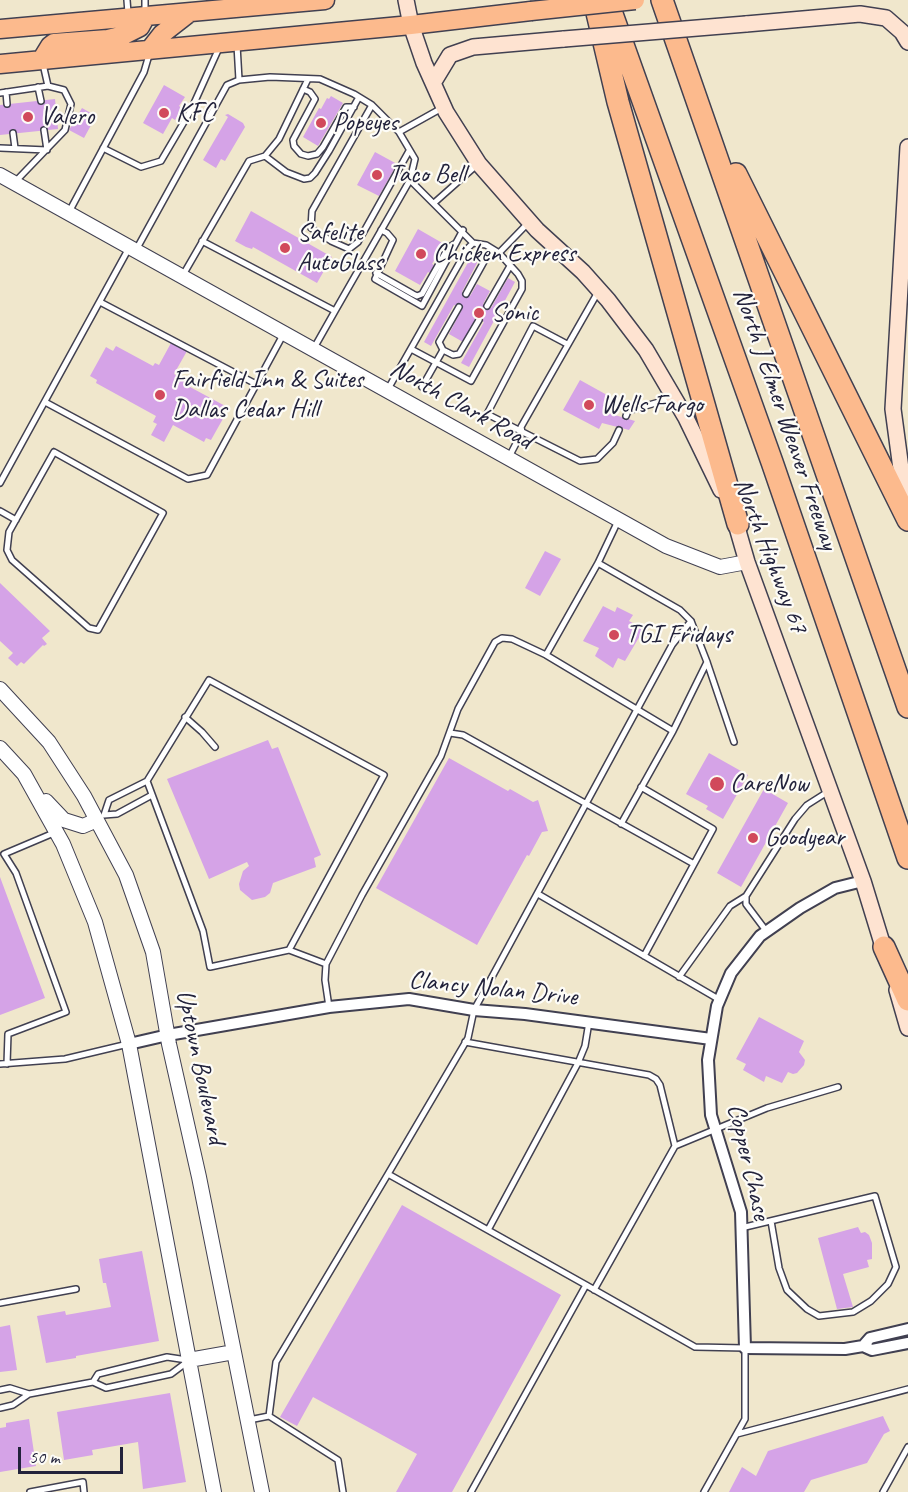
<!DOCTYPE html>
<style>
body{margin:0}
#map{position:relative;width:908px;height:1492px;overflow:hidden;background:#f0e7cc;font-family:Caveat,sans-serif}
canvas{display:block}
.scale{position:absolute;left:18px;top:1447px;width:105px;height:27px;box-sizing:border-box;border:3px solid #22223b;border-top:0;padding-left:8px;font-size:18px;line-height:21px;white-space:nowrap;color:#22223b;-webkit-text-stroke:4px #fdfcf7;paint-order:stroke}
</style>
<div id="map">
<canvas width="908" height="1492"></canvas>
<div class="scale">50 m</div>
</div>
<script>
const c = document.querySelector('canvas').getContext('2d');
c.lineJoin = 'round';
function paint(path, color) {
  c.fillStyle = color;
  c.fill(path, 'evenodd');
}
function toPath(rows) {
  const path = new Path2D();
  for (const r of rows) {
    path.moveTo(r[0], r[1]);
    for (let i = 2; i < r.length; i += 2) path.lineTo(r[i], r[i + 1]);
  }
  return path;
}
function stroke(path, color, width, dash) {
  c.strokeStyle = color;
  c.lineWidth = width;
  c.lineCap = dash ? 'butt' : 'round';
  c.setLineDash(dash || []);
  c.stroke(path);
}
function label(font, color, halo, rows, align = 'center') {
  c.font = font + ' Caveat,sans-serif';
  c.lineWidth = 4.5;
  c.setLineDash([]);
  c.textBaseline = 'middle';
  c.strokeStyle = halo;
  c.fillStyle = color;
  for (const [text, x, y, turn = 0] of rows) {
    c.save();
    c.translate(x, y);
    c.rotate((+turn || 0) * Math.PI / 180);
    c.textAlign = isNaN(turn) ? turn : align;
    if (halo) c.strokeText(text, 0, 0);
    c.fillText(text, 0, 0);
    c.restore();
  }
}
paint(toPath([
 [164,85,185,97,179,106,182,108,175,120,172,118,163,134,143,123],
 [331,96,343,103,318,146,303,137,319,108,321,109,327,98,329,99],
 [55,99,58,129,0,135,0,105],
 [82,108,96,116,84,138,69,130],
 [228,114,243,123,245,127,225,161,221,159,216,168,203,160,228,117,225,115],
 [375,152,397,164,379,196,357,185],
 [251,211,332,257,317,283,253,247,252,249,246,247,235,241],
 [418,229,444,244,432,264,434,265,430,273,428,272,420,285,395,271],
 [471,257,478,261,462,292,470,296,477,284,490,291,483,304,491,308,508,278,515,282,469,367,461,363,484,322,476,318,463,342,449,334,462,309,454,305,431,346,424,342],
 [171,343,187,351,174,374,192,384,190,387,229,408,211,440,206,438,204,442,173,425,164,442,151,435,157,424,153,422,156,416,96,383,97,380,90,376,106,347,113,351,116,346,153,366,155,363,159,365],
 [580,380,616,400,608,413,635,421,629,430,602,423,599,429,563,410],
 [545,551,561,559,540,596,525,588],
 [0,583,50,631,42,638,47,644,44,646,43,645,24,664,21,662,17,666,8,658,13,653,0,641],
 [603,606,615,612,617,607,633,615,629,621,644,629,625,661,618,658,613,668,595,656,599,648,583,641],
 [268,740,272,749,278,747,321,855,314,858,316,867,273,883,270,893,265,897,252,900,240,890,239,884,243,871,249,866,247,862,209,879,167,779],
 [709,753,748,775,723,819,706,809,708,806,686,794],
 [449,758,508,791,510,789,533,802,538,800,548,831,542,832,529,856,527,855,477,945,376,888],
 [764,789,788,803,741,887,717,873],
 [0,877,45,998,0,1015],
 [759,1017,804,1041,799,1052,805,1060,804,1065,797,1073,793,1074,788,1072,782,1083,766,1076,764,1082,743,1070,746,1064,736,1059],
 [402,1205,561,1295,452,1492,396,1492,417,1454,313,1397,297,1426,280,1417],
 [858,1227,861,1233,865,1232,869,1235,872,1243,872,1259,867,1260,869,1267,843,1274,853,1307,837,1309,818,1238],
 [142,1251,159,1341,76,1356,76,1358,46,1363,37,1316,65,1311,66,1315,111,1307,106,1283,103,1283,99,1259],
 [10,1325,17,1370,0,1372,0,1327],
 [170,1393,186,1482,143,1489,138,1442,92,1450,93,1455,64,1460,57,1412],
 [883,1416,890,1431,884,1434,867,1463,811,1480,804,1492,729,1492,742,1467,756,1476,768,1451],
 [29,1419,36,1466,0,1472,0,1428,6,1427,6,1423]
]), '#d5a3e7');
const service = toPath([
 [127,0,128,13],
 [145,0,145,12],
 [239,80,270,77,320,79,354,94,372,105,399,132,415,159,410,180,473,243,486,245,499,253,529,222],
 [38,87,41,101],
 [303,89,310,92,315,99,293,140,294,146,301,154,308,156,317,154,323,147,346,107,354,107],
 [6,92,7,104],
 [0,93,48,86],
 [372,105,312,211,311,228,331,241,349,249,358,242,409,151],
 [399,132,442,108],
 [13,133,15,148],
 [0,148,47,150,44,130],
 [103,148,141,167,161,161,191,110,219,48],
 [265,156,286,172,304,179,310,178,315,173,329,151,359,97],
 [15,182,65,130,71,104,64,90,48,86,43,64],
 [434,203,478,164],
 [69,212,144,72,149,55],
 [381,230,387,233,393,240,375,279,422,306,463,230],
 [202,241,335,311,410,180],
 [136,250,227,85,239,80,237,45],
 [376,273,413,294,417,296,422,294,448,248,456,243],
 [183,275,249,161,265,156,279,139,308,79],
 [466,294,491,249],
 [100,302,256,384],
 [487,306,510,266],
 [459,307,439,342,443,350,453,355,459,354,479,320],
 [567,344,533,326,487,414,580,461,597,459,613,443,619,430],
 [314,348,335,311],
 [411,349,471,381,522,289,522,281,518,274,499,253],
 [422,387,443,350],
 [388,389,468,248,473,243],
 [45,402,188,479,207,475,283,335],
 [626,416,628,411,673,398],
 [54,452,163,513,98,630,89,628,12,560,7,550,9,532,54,452],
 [509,457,522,432,521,427,598,292],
 [0,483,129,248],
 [0,511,16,520],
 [598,563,680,610,691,621,707,662,734,742],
 [546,655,598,563,618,521],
 [185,717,202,732,215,747],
 [450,733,463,735,694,864],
 [147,781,203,931,210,967,289,950,326,964],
 [641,787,713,829,644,956],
 [152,795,117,814,104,815,109,800,147,781,209,680,384,775,289,950],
 [621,824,673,731,707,662],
 [538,894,720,1000],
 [767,932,746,904,746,896,795,819,807,805,829,791],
 [679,977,730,906,746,896],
 [329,1007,325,980,326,964,362,895,441,756,458,709,495,642,502,638,512,639,546,655,673,731],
 [465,1042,649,1075,656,1079,660,1085,675,1146],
 [0,1064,65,1059,128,1044],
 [7,1064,8,1034,66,1012,16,873,4,854,56,832],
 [741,1228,875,1196,896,1267,888,1284,871,1301,853,1312,819,1316,807,1309,787,1290,779,1268,771,1221],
 [488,1230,578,1063,585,1046,589,1022],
 [586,1285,388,1174,468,1038,474,1010,486,988,672,645,691,621],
 [594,1290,675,1146,767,1108,838,1087],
 [0,1303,76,1289],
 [93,1382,98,1374,167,1357,187,1360],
 [0,1390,10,1388,29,1394],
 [0,1408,13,1405,29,1394,93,1382,106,1388,171,1374,187,1362],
 [269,1416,338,1460,343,1492],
 [249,1420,269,1416,276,1362,388,1174],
 [737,1434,908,1389],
 [30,1492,83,1482,84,1492],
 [471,1492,586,1285,695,1347,745,1348,745,1419,704,1492],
 [883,1492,908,1447]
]);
const minor = toPath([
 [129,1044,168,1035,329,1007,409,999,474,1010,525,1014,711,1039],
 [908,1329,870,1338,863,1346,872,1350,908,1343],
 [863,1346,845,1349,745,1348,741,1212,711,1115,708,1060,717,1006,731,973,760,936,800,908,835,888,863,881]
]);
const tertiary = toPath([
 [0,175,666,546,720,567,747,562],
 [0,689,49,742,84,796,126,875,153,952,169,1044,199,1177,262,1492],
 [0,748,24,774,63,844,95,922,129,1044,214,1492],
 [46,801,64,820,83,826,97,820],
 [189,1360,234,1352]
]);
const secondary = toPath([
 [406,0,411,25,424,63,446,112,479,164,537,230,583,272,608,300,646,350,686,418,721,490],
 [746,24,860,14,886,18,902,32,908,42],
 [433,83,450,55,473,47,564,39],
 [906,506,893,409,908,147],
 [734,517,747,562,863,881,886,956],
 [897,990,908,1028]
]);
const primary = toPath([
 [0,29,325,0],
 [151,48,162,34,189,13],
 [42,59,50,46,54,43,108,39,124,35,140,27,146,16],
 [0,64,411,25,531,11]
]);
const motorway = toPath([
 [594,0,618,102,738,524],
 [607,0,772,462,908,858],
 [662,0,908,707],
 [736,174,908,520],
 [884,947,908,1000]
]);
stroke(service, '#414051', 8);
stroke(minor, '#414051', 14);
stroke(tertiary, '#414051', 16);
stroke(secondary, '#414051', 18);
stroke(primary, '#414051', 21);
stroke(motorway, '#414051', 24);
stroke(service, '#fff', 5);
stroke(minor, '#fff', 10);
stroke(tertiary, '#fff', 14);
stroke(secondary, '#fee3d1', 15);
stroke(primary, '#fcba8d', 18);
stroke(motorway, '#fcba8d', 21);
const secondaryBridge = toPath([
 [564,39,746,24]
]);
const primaryBridge = toPath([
 [531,11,635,0]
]);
stroke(secondaryBridge, '#414051', 18, []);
stroke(primaryBridge, '#414051', 21, []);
stroke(secondaryBridge, '#fee3d1', 15);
stroke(primaryBridge, '#fcba8d', 18);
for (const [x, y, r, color] of [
 [164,113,6,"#d1495b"],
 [28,117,6,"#d1495b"],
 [321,123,6,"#d1495b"],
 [377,175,6,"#d1495b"],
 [285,248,6,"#d1495b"],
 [421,254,6,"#d1495b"],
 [479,313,6,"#d1495b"],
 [160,395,6,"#d1495b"],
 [589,405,6,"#d1495b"],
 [614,635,6,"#d1495b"],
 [717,784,8,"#d1495b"],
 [753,838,6,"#d1495b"]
]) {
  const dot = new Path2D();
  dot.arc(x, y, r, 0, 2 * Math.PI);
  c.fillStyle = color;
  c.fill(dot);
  stroke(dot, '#fdfcf7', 2);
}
label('26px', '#22223b', '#fdfcf7', [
 ["KFC",176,113],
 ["Valero",40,117],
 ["Popeyes",333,123],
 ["Taco Bell",389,175],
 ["Safelite",297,233],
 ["AutoGlass",297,263],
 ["Chicken Express",433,254],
 ["Sonic",491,313],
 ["Fairfield Inn & Suites",172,380],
 ["Dallas Cedar Hill",172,410],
 ["Wells Fargo",601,405],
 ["TGI Fridays",626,635],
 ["CareNow",730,784],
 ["Goodyear",765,838]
], 'left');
label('26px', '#22223b', '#fdfcf7', [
 ["North Clark Road",461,405,29],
 ["North J Elmer Weaver Freeway",785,419,71],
 ["North Highway 67",770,556,69],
 ["Clancy Nolan Drive",493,989,6],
 ["Uptown Boulevard",200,1067,78],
 ["Copper Chase",748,1162,77]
]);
</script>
